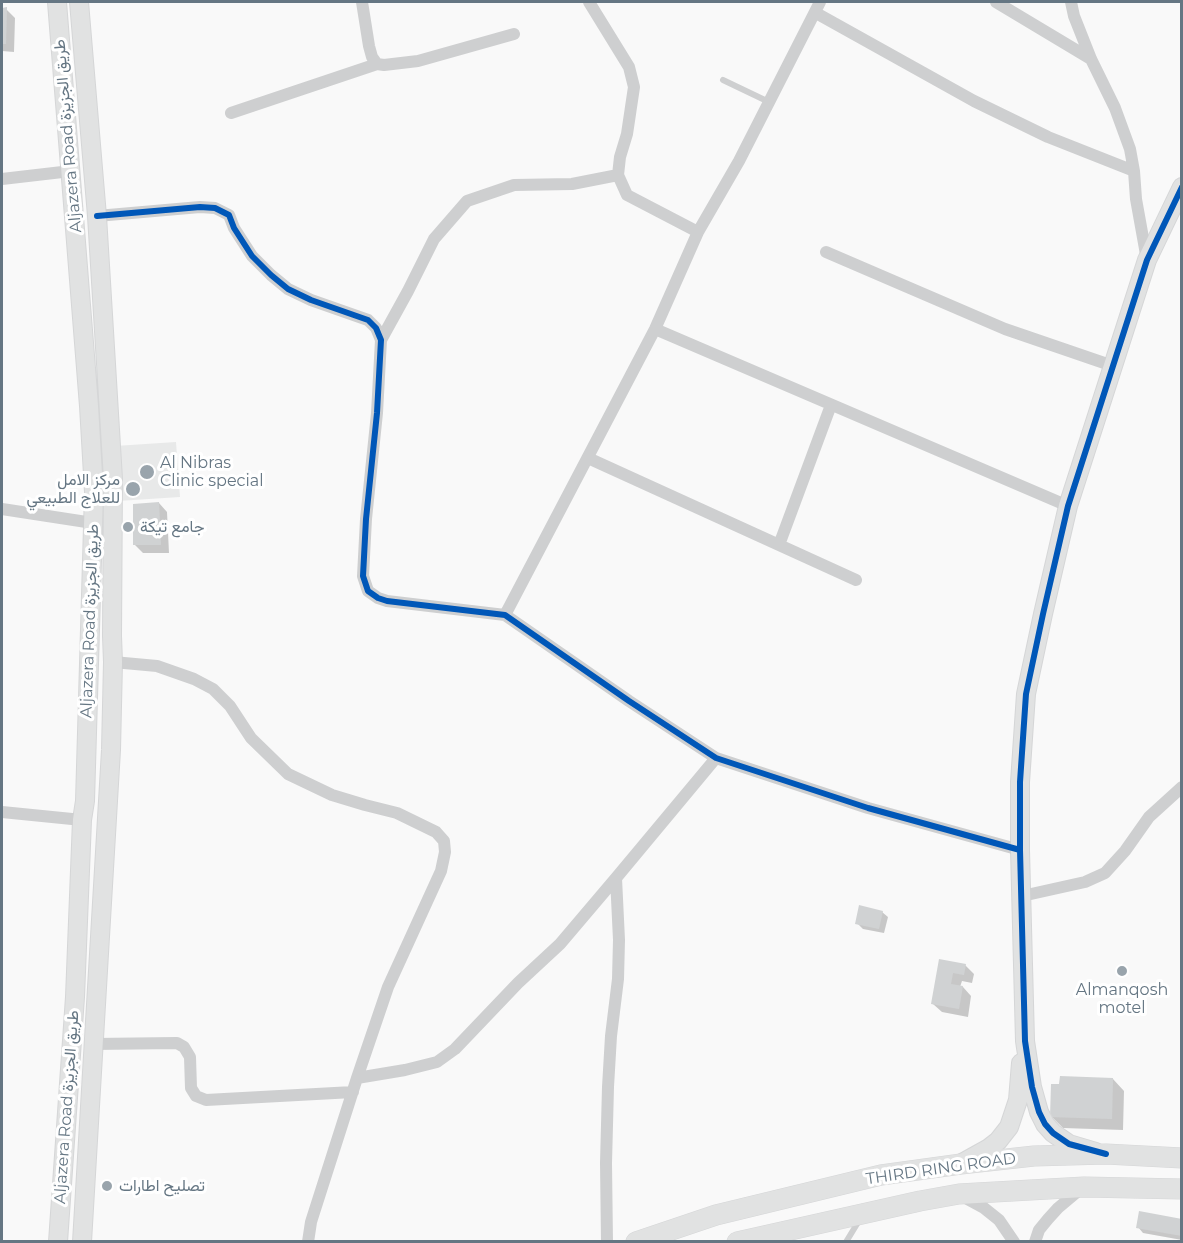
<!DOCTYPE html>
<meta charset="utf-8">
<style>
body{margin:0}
#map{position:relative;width:1183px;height:1243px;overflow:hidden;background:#f9f9f9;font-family:Montserrat,sans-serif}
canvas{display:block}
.frame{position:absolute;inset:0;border:3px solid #657683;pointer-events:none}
</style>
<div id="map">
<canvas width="1183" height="1243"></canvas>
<div class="frame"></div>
</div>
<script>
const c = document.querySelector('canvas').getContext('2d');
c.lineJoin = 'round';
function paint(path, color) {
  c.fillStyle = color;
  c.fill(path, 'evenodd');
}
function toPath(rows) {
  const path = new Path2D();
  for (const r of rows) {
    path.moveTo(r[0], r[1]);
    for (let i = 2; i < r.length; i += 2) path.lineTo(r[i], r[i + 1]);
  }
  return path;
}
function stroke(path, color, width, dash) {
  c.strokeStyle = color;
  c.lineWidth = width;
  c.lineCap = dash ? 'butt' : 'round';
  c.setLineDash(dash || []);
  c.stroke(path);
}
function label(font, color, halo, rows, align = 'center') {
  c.font = font + ' Montserrat,Vazirmatn,sans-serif';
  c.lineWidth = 6;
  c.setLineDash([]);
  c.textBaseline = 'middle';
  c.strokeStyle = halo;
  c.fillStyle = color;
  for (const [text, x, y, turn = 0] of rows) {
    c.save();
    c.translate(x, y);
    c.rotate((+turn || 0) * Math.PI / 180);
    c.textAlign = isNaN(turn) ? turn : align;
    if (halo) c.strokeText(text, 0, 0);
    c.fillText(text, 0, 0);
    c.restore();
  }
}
paint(toPath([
 [176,442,180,497,118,501,115,446]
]), '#e8e9e9');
paint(toPath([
 [2,9,6,9,15,18,14,52,2,51],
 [159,503,167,512,169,553,143,553,135,545],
 [882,912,888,917,884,933,863,929,857,923],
 [940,961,965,965,974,974,972,983,962,981,960,987,963,987,971,996,968,1017,942,1012,933,1004],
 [1113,1079,1124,1091,1123,1130,1063,1128,1051,1116],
 [1182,1220,1182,1240,1143,1233,1138,1227]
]), '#0003');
paint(toPath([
 [7,7,6,44,2,44,2,8],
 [159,502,161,545,133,545,133,504],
 [859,905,883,911,879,929,855,924],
 [939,959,966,964,964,975,953,973,951,984,963,986,959,1009,931,1004],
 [1060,1076,1113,1078,1112,1119,1050,1117,1051,1084,1059,1084],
 [1139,1211,1182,1219,1182,1236,1136,1228]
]), '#d0d2d3');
const secondary = toPath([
 [57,2,89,406,94,492,85,801,82,820,75,997,58,1242],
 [79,2,97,216,113,479,112,636,113,662,111,750,82,1242],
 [1096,1152,1069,1144,1053,1133,1045,1124,1039,1112,1032,1087,1025,1041,1020,850,1020,782,1026,694,1043,614,1068,506,1147,260,1182,187],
 [962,1163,989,1148,998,1141,1009,1127,1018,1100,1021,1063]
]);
const primary = toPath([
 [636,1242,716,1215,881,1175,961,1164,1034,1156,1106,1154,1182,1158],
 [737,1242,920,1201,959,1194,1084,1187,1182,1189]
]);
stroke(secondary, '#d5d6d7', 20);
stroke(primary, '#d5d6d7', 21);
stroke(toPath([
 [723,80,769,102],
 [846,1242,860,1219]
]), '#cecfd0', 6);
stroke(toPath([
 [362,2,369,46,372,57,377,64],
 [589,2,629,67,634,87,627,134,620,157,618,175,627,195,698,232],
 [996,2,1091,59],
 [1071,2,1074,16,1091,59,1115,108,1130,149,1134,171,1136,199,1147,260],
 [816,13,974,101,1048,137,1134,171],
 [231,113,377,64,384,65,418,61,514,34],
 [2,179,71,171],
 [97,216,200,207,215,208,229,215,234,228,252,256,271,275,288,289,311,300,368,320,376,328,381,340,377,413,366,519,363,576,368,591,378,598,387,601,505,615,629,701,716,758,868,808,1020,850],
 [826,252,1005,329,1113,366],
 [655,329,1068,506],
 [381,340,408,291,434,239,467,201,514,185,572,184,618,175],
 [588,458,856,580],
 [2,509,93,523],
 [779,545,831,405],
 [505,615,655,329,698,232,739,161,820,2],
 [113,662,157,666,194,679,213,689,230,706,251,738,288,774,332,795,365,805,397,813,436,832,444,841,445,852,441,871,388,987,357,1078,311,1222,308,1242],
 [2,812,82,820],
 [1022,896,1085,882,1105,873,1125,851,1149,817,1182,787],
 [93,1044,177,1043,184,1047,190,1057,191,1088,196,1096,206,1100,353,1092],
 [357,1078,405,1070,437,1062,455,1049,518,983,560,944,616,878,716,758],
 [960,1195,984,1208,999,1220,1014,1242],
 [607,1242,606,1163,608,1087,611,1036,618,979,619,940,616,878],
 [1035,1242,1039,1230,1048,1219,1058,1208,1083,1187]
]), '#cecfd0', 12);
stroke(secondary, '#e1e2e2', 18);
stroke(primary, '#e1e2e2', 20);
stroke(toPath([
 [97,216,200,207,215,208,229,215,234,228,252,256,271,275,288,289,311,300,368,320,376,328,381,340,377,413,366,519,363,576,368,591,378,598,387,601,505,615,629,701,716,758,868,808,1020,850],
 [1106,1154,1069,1144,1053,1133,1045,1124,1039,1112,1032,1087,1025,1041,1020,850,1020,782,1026,694,1043,614,1068,506,1147,260,1182,187]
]), '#0057b8', 6);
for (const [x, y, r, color] of [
 [147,472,8,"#99a4ac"],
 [133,489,8,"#99a4ac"],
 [128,527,6,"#99a4ac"],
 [1122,971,6,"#99a4ac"],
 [107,1186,6,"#99a4ac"]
]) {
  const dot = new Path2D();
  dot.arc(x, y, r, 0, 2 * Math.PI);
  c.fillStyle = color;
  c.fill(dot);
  stroke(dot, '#fff', 2);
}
label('16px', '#657683', '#fff', [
 ["Aljazera Road طريق الجزيزة",68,136,-95],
 ["Aljazera Road طريق الجزيزة",90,621,-88],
 ["Aljazera Road طريق الجزيزة",67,1107,-86],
 ["THIRD RING ROAD",941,1169,-8]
]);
label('16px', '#657683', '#fff', [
 ["Al Nibras",160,463],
 ["Clinic special",160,481],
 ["مركز الامل",120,480,"right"],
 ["للعلاج الطبيعي",120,498,"right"],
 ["جامع تيكة",140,527],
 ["Almanqosh",1122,990,"center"],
 ["motel",1122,1008,"center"],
 ["تصليح اطارات",119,1186]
], 'left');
</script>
